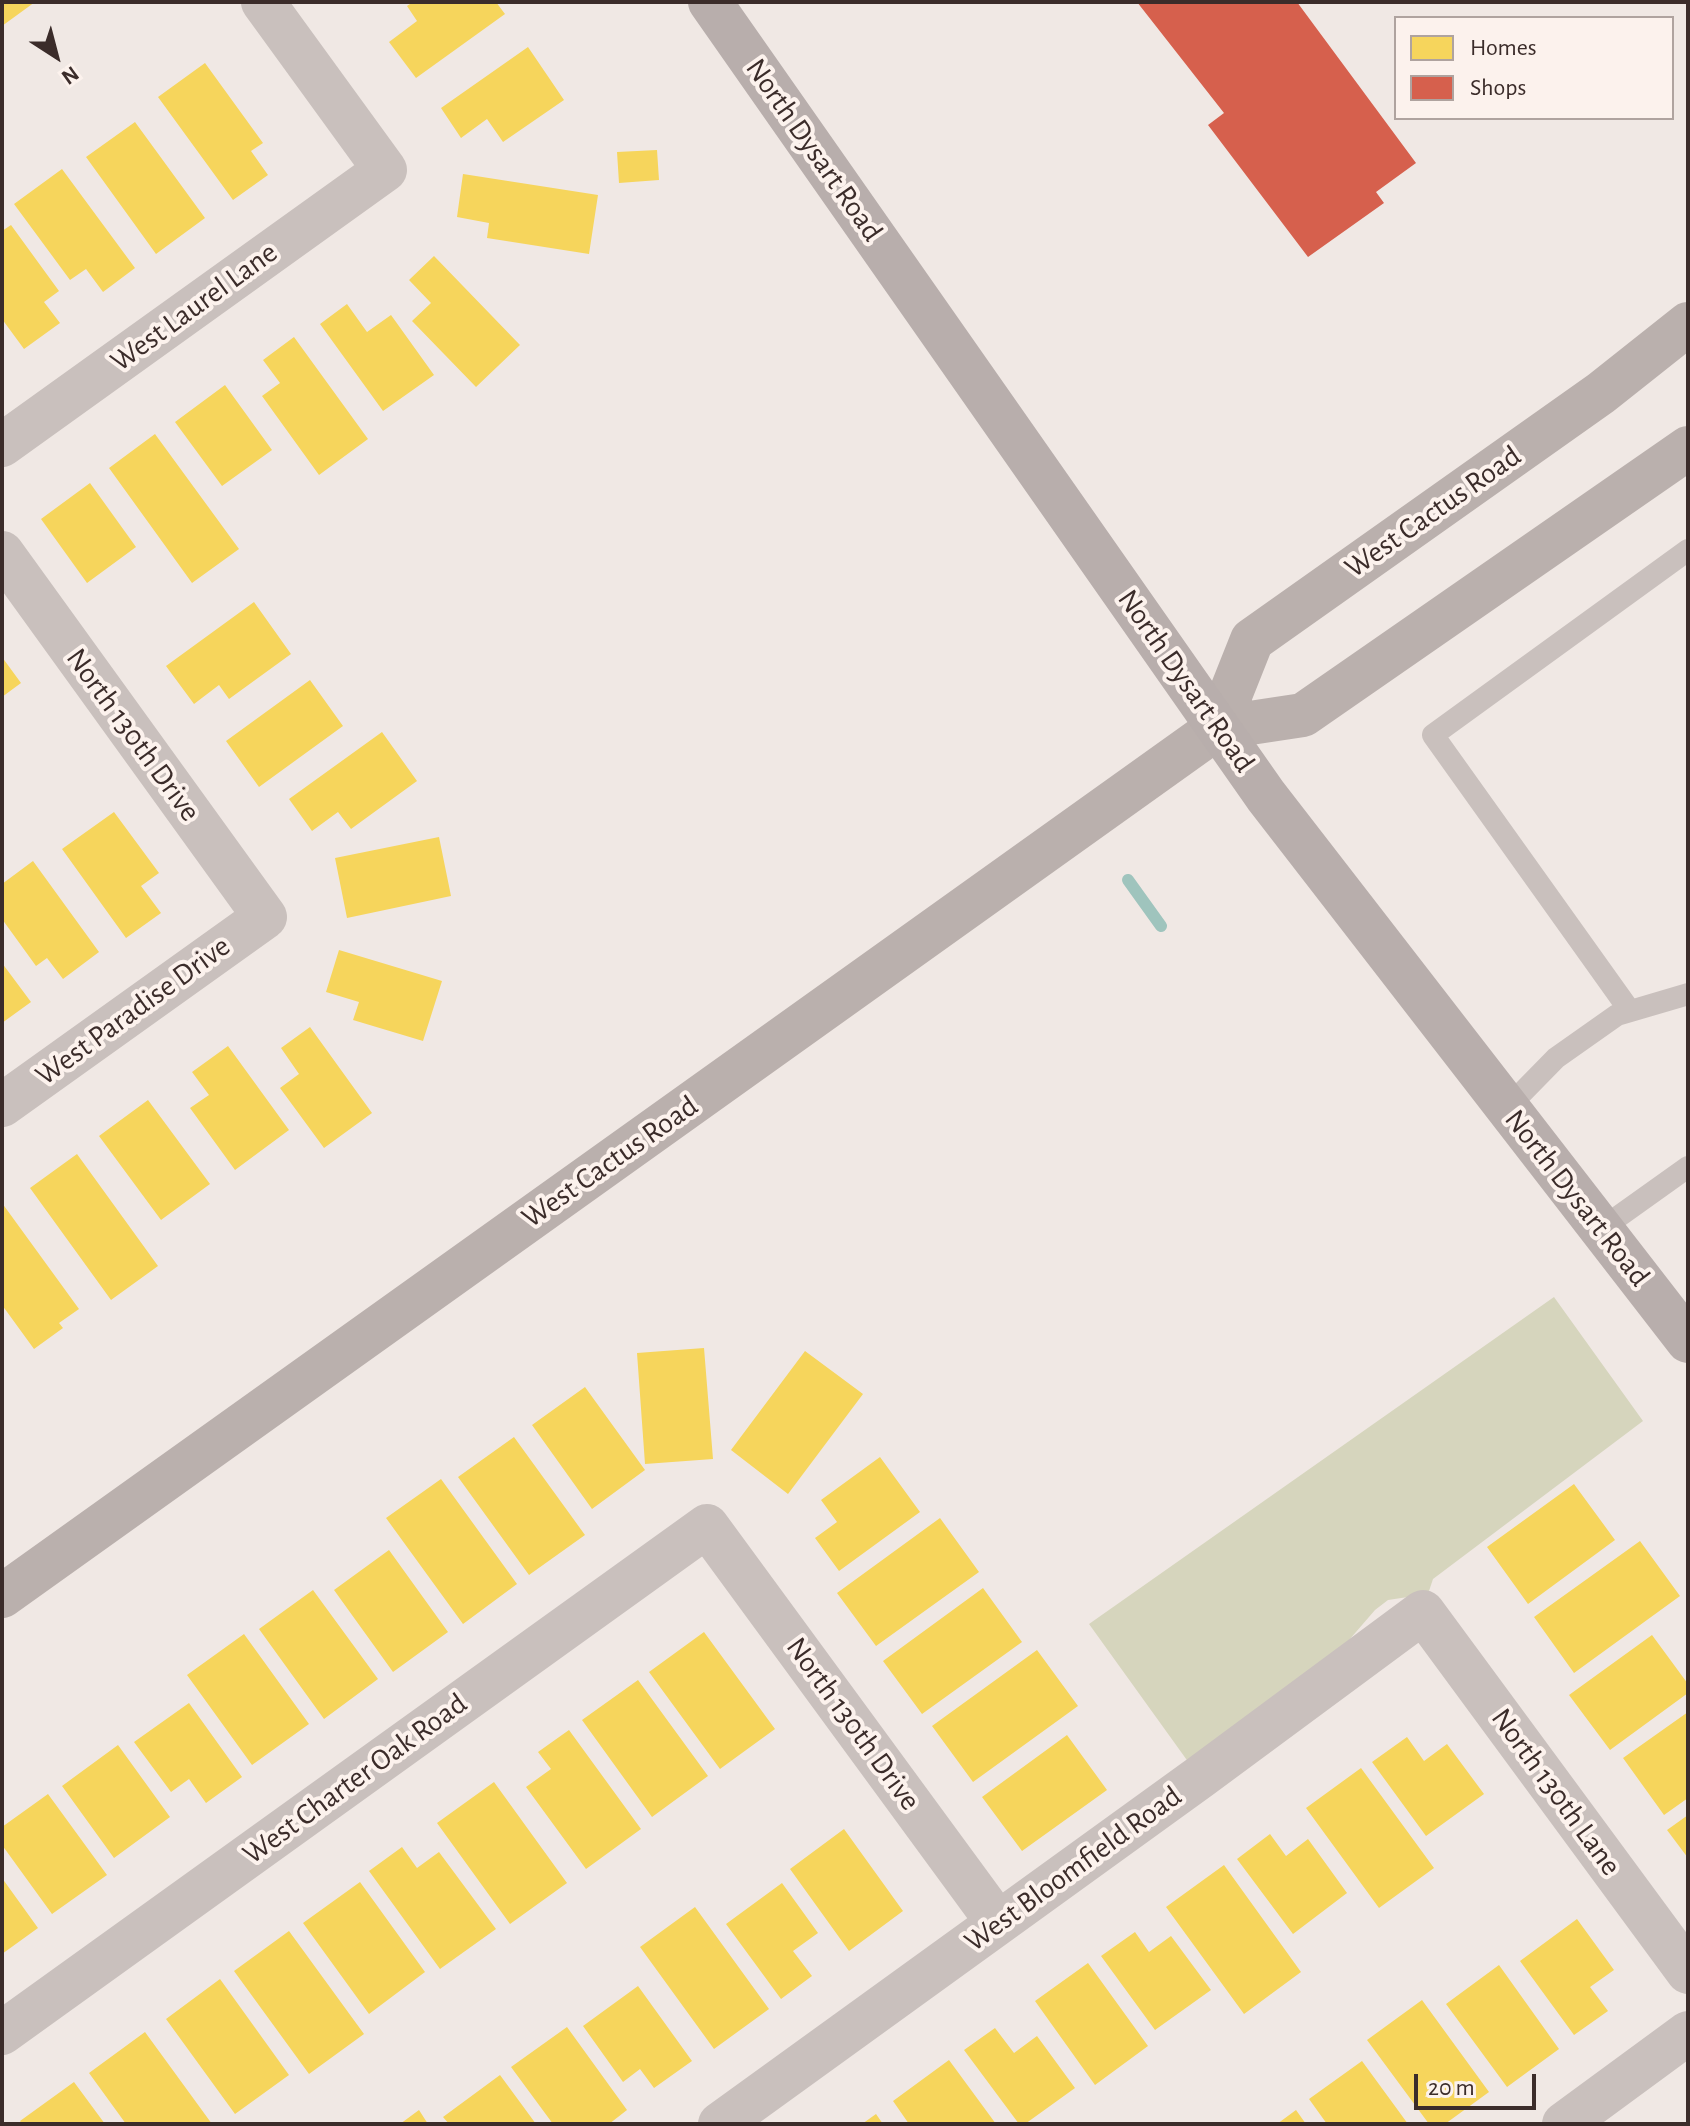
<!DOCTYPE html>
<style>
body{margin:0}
#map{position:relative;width:1690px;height:2126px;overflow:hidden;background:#f0e8e4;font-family:"Alegreya Sans",sans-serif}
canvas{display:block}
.frame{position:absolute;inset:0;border:4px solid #3b2c2a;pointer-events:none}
.legend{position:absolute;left:1394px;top:16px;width:280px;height:104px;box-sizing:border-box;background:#fcf2ed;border:2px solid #afa39f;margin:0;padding:10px 14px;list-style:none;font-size:24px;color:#3b2c2a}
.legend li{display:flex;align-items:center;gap:16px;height:40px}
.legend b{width:40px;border:2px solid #afa39f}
.north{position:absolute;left:16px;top:16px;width:80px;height:80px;-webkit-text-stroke:6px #fcf2ed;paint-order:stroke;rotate:144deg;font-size:22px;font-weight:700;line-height:32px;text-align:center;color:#3b2c2a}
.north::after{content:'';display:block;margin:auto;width:28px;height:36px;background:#3b2c2a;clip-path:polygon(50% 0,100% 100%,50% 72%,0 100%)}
.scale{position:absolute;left:1414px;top:2074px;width:122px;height:36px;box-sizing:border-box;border:4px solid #3b2c2a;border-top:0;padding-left:10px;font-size:24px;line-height:28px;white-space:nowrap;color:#3b2c2a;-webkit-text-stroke:6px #fcf2ed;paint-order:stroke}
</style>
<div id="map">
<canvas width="1690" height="2126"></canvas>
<div class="frame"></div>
<ul class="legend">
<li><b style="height:22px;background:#f6d55c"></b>Homes</li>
<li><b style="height:22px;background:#d6604d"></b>Shops</li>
</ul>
<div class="north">N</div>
<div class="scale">20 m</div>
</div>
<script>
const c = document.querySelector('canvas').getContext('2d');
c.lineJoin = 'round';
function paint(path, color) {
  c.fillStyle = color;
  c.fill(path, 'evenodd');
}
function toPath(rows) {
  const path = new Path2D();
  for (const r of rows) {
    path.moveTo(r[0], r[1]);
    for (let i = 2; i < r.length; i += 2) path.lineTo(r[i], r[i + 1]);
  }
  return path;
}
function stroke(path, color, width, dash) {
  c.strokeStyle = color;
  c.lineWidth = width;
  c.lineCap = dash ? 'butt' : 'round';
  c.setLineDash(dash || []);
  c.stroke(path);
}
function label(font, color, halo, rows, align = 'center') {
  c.font = font + ' "Alegreya Sans",sans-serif';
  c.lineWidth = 8;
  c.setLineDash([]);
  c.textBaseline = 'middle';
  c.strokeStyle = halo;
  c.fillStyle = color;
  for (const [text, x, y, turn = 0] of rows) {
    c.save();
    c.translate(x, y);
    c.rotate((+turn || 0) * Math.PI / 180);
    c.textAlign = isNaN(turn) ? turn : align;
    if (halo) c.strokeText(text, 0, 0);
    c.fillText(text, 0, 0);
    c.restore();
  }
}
paint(toPath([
 [1554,1297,1643,1421,1433,1579,1428,1594,1388,1600,1375,1610,1324,1669,1189,1763,1089,1624]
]), '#d6d5bd');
paint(toPath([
 [2,2,35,2,2,26],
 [413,2,496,2,505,14,416,78,389,42,417,21,407,6],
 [528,47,564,100,503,142,487,119,461,138,441,108],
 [205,63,263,143,251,151,268,175,233,200,158,97],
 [135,122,205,218,156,254,86,157],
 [657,150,659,180,619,183,617,152],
 [62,169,135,268,103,292,86,269,70,280,14,204],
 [463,174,598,195,589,254,487,238,489,223,457,217],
 [11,225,59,291,44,302,60,323,24,349,2,319,2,231],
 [434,256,520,345,476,387,412,321,431,303,409,280],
 [347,304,367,332,391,315,434,375,383,411,320,324],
 [294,337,368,439,319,475,262,396,280,383,263,360],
 [225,385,272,450,222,486,175,422],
 [155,434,239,549,192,583,109,468],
 [90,483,136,547,87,583,41,519],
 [254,602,291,654,229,699,219,685,194,704,166,666],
 [2,657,21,683,2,697],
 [310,680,343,726,259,787,226,741],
 [382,732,417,781,351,829,338,812,312,831,289,799],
 [114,812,159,873,141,886,161,913,126,938,62,849],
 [439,837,451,896,347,918,335,858],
 [33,861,99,952,63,979,47,958,36,966,2,919,2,884],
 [339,950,442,981,423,1041,353,1020,359,1002,326,992],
 [2,963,31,1002,2,1023],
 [310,1027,372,1113,324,1148,280,1088,299,1074,281,1048],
 [228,1046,289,1130,235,1170,190,1108,209,1095,192,1072],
 [148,1100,210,1184,161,1220,99,1136],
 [77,1154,158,1266,111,1300,30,1188],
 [2,1203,79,1309,59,1323,63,1328,34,1349,2,1305],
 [704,1348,713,1459,645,1464,637,1353],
 [805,1351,863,1394,788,1494,731,1450],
 [585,1387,645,1470,592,1509,532,1425],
 [514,1437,585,1535,529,1575,458,1477],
 [880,1457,920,1512,839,1571,815,1538,837,1522,821,1500],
 [441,1479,517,1584,463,1624,386,1518],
 [1574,1484,1615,1540,1528,1604,1487,1547],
 [940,1518,979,1572,876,1646,837,1593],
 [1640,1541,1680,1596,1574,1673,1534,1617],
 [389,1550,448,1632,393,1672,334,1590],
 [983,1588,1022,1642,922,1714,883,1661],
 [313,1590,378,1679,324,1719,259,1629],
 [704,1632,775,1729,720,1769,649,1672],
 [244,1634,309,1724,252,1765,187,1675],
 [1652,1635,1688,1684,1688,1693,1610,1750,1569,1695],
 [1037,1650,1078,1706,973,1782,932,1726],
 [638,1680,708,1776,652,1817,582,1720],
 [189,1703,242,1777,206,1803,189,1779,171,1792,134,1742],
 [1688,1712,1688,1798,1664,1815,1623,1758],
 [569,1730,641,1829,586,1869,526,1787,551,1769,538,1752],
 [1067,1735,1107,1790,1022,1851,982,1797],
 [1407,1737,1424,1761,1447,1744,1484,1794,1426,1836,1372,1762],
 [118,1745,170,1817,114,1858,62,1786],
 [1361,1768,1434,1868,1379,1908,1306,1808],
 [494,1782,567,1883,510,1924,437,1823],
 [48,1794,107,1875,52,1914,2,1845,2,1827],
 [1688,1815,1688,1858,1667,1830],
 [844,1829,903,1911,849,1951,790,1869],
 [1270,1834,1286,1856,1308,1839,1347,1893,1293,1934,1237,1859],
 [402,1847,417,1868,439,1852,496,1929,440,1969,369,1871],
 [1224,1865,1301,1972,1244,2014,1166,1907],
 [2,1878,38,1928,2,1954],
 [360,1882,425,1972,369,2014,303,1923],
 [782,1883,818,1933,793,1951,812,1976,781,1999,726,1924],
 [695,1907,769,2009,714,2049,640,1947],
 [1577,1919,1614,1970,1590,1987,1608,2011,1574,2035,1520,1961],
 [289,1931,364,2034,309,2074,234,1971],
 [1135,1932,1149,1952,1171,1936,1211,1990,1155,2030,1101,1956],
 [1088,1963,1148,2046,1095,2085,1035,2001],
 [1499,1965,1559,2049,1507,2087,1446,2004],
 [220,1979,289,2075,235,2114,166,2019],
 [638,1986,692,2061,654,2088,640,2069,623,2082,583,2026],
 [1422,2000,1489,2092,1445,2124,1429,2124,1367,2040],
 [567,2027,627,2110,609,2124,553,2124,511,2067],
 [995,2028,1014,2053,1037,2036,1075,2088,1025,2124,1019,2124,964,2050],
 [145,2032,212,2124,126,2124,89,2073],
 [949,2060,996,2124,909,2124,893,2101],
 [1362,2061,1408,2124,1327,2124,1309,2099],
 [500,2075,536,2124,449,2124,443,2117],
 [74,2082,105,2124,22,2124,20,2121],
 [419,2110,428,2124,400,2124],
 [1296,2110,1306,2124,1277,2124],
 [876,2114,883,2124,862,2124]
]), '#f6d55c');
paint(toPath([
 [1137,2,1297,2,1416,163,1376,192,1384,203,1308,257,1208,125,1224,113]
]), '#d6604d');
stroke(toPath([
 [1128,880,1161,926]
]), '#9fc4bd', 12);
stroke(toPath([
 [1630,1011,1433,735,1688,550],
 [1507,1108,1556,1058,1617,1015,1688,994],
 [1601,1229,1688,1167]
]), '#c9c0bd', 22);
stroke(toPath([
 [2,445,385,170,263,2],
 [2,553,265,917,2,1105],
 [2,2033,707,1526,998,1923],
 [720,2124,1200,1777,1423,1612,1688,1972],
 [1564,2124,1688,2033]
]), '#c9c0bd', 44);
stroke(toPath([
 [1217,728,1252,640,1601,393,1688,324],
 [2,1596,1217,728,1303,715,1688,448]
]), '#bab0ad', 44);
stroke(toPath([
 [710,2,1266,796,1688,1341]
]), '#b8aeac', 44);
label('30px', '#3b2c2a', '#fcf2ed', [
 ["North Dysart Road",814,150,55],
 ["West Laurel Lane",194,307,-36],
 ["West Cactus Road",1433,512,-35],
 ["North Dysart Road",1186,681,55],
 ["North 130th Drive",133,735,54],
 ["West Paradise Drive",133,1011,-36],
 ["West Cactus Road",610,1162,-35],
 ["North Dysart Road",1577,1198,52],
 ["North 130th Drive",853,1724,54],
 ["West Charter Oak Road",355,1779,-36],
 ["North 130th Lane",1556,1792,54],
 ["West Bloomfield Road",1073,1869,-36]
]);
</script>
